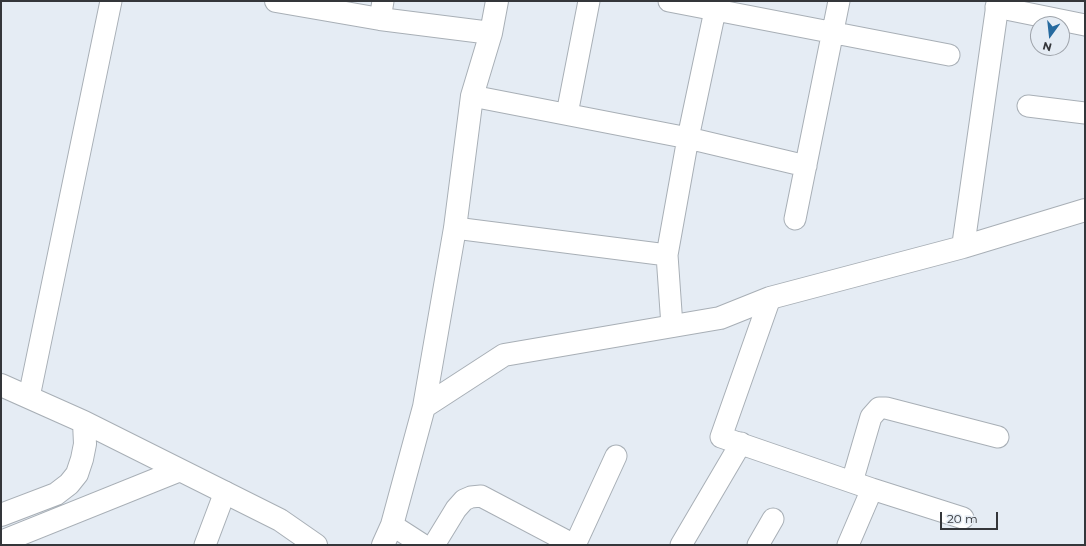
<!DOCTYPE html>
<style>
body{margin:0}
#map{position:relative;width:1086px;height:546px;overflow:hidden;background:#e5ecf4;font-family:Montserrat,sans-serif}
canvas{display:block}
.frame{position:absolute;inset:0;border:2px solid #34363a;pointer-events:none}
.north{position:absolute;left:1030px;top:16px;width:40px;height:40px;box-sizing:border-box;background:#e5ecf4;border:1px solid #9ea3aa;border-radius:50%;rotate:195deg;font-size:11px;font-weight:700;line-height:16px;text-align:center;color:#34363a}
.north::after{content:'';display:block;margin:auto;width:14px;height:18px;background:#266a9f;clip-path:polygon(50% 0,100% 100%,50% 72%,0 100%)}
.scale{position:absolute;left:940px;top:512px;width:58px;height:18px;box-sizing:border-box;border:2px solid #34363a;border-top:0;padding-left:5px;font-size:12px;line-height:14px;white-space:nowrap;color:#34363a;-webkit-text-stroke:3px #e5ecf4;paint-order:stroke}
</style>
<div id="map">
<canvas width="1086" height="546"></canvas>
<div class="frame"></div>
<div class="north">N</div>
<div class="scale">20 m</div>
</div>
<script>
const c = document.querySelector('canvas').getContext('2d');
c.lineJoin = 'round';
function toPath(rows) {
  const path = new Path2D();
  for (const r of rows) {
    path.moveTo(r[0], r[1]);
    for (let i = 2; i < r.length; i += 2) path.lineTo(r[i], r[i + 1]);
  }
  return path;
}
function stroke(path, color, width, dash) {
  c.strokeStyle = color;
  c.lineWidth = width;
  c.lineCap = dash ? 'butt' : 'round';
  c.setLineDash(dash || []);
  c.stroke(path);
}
const minor = toPath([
 [669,1,949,55],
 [996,7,1085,25],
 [380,19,383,1],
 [472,96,688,138,806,166],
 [1028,106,1085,113],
 [567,114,589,1],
 [795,219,839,1],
 [455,228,667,255],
 [770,298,721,437,872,489,848,545],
 [672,326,667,255,688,138,717,1],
 [29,397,111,1],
 [852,482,871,417,879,408,886,408,998,437],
 [872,489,963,518],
 [392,525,423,545],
 [205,545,225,492],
 [434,545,456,509,464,500,471,497,481,496,574,545],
 [575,545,616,456],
 [681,545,741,443],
 [758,545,773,519]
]);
const tertiary = toPath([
 [276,1,380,19,491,33],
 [963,247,998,1],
 [1,385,84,422,280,520,316,545],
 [424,407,504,355,720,318,770,298,963,247,1085,210],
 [1,515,56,494,69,484,77,474,82,459,85,444,84,422],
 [1,542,180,470],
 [383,545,392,525,424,407,455,228,472,96,491,33,497,1]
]);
stroke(minor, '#a8afb6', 23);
stroke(tertiary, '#a8afb6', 24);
stroke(minor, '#fff', 21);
stroke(tertiary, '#fff', 22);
</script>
